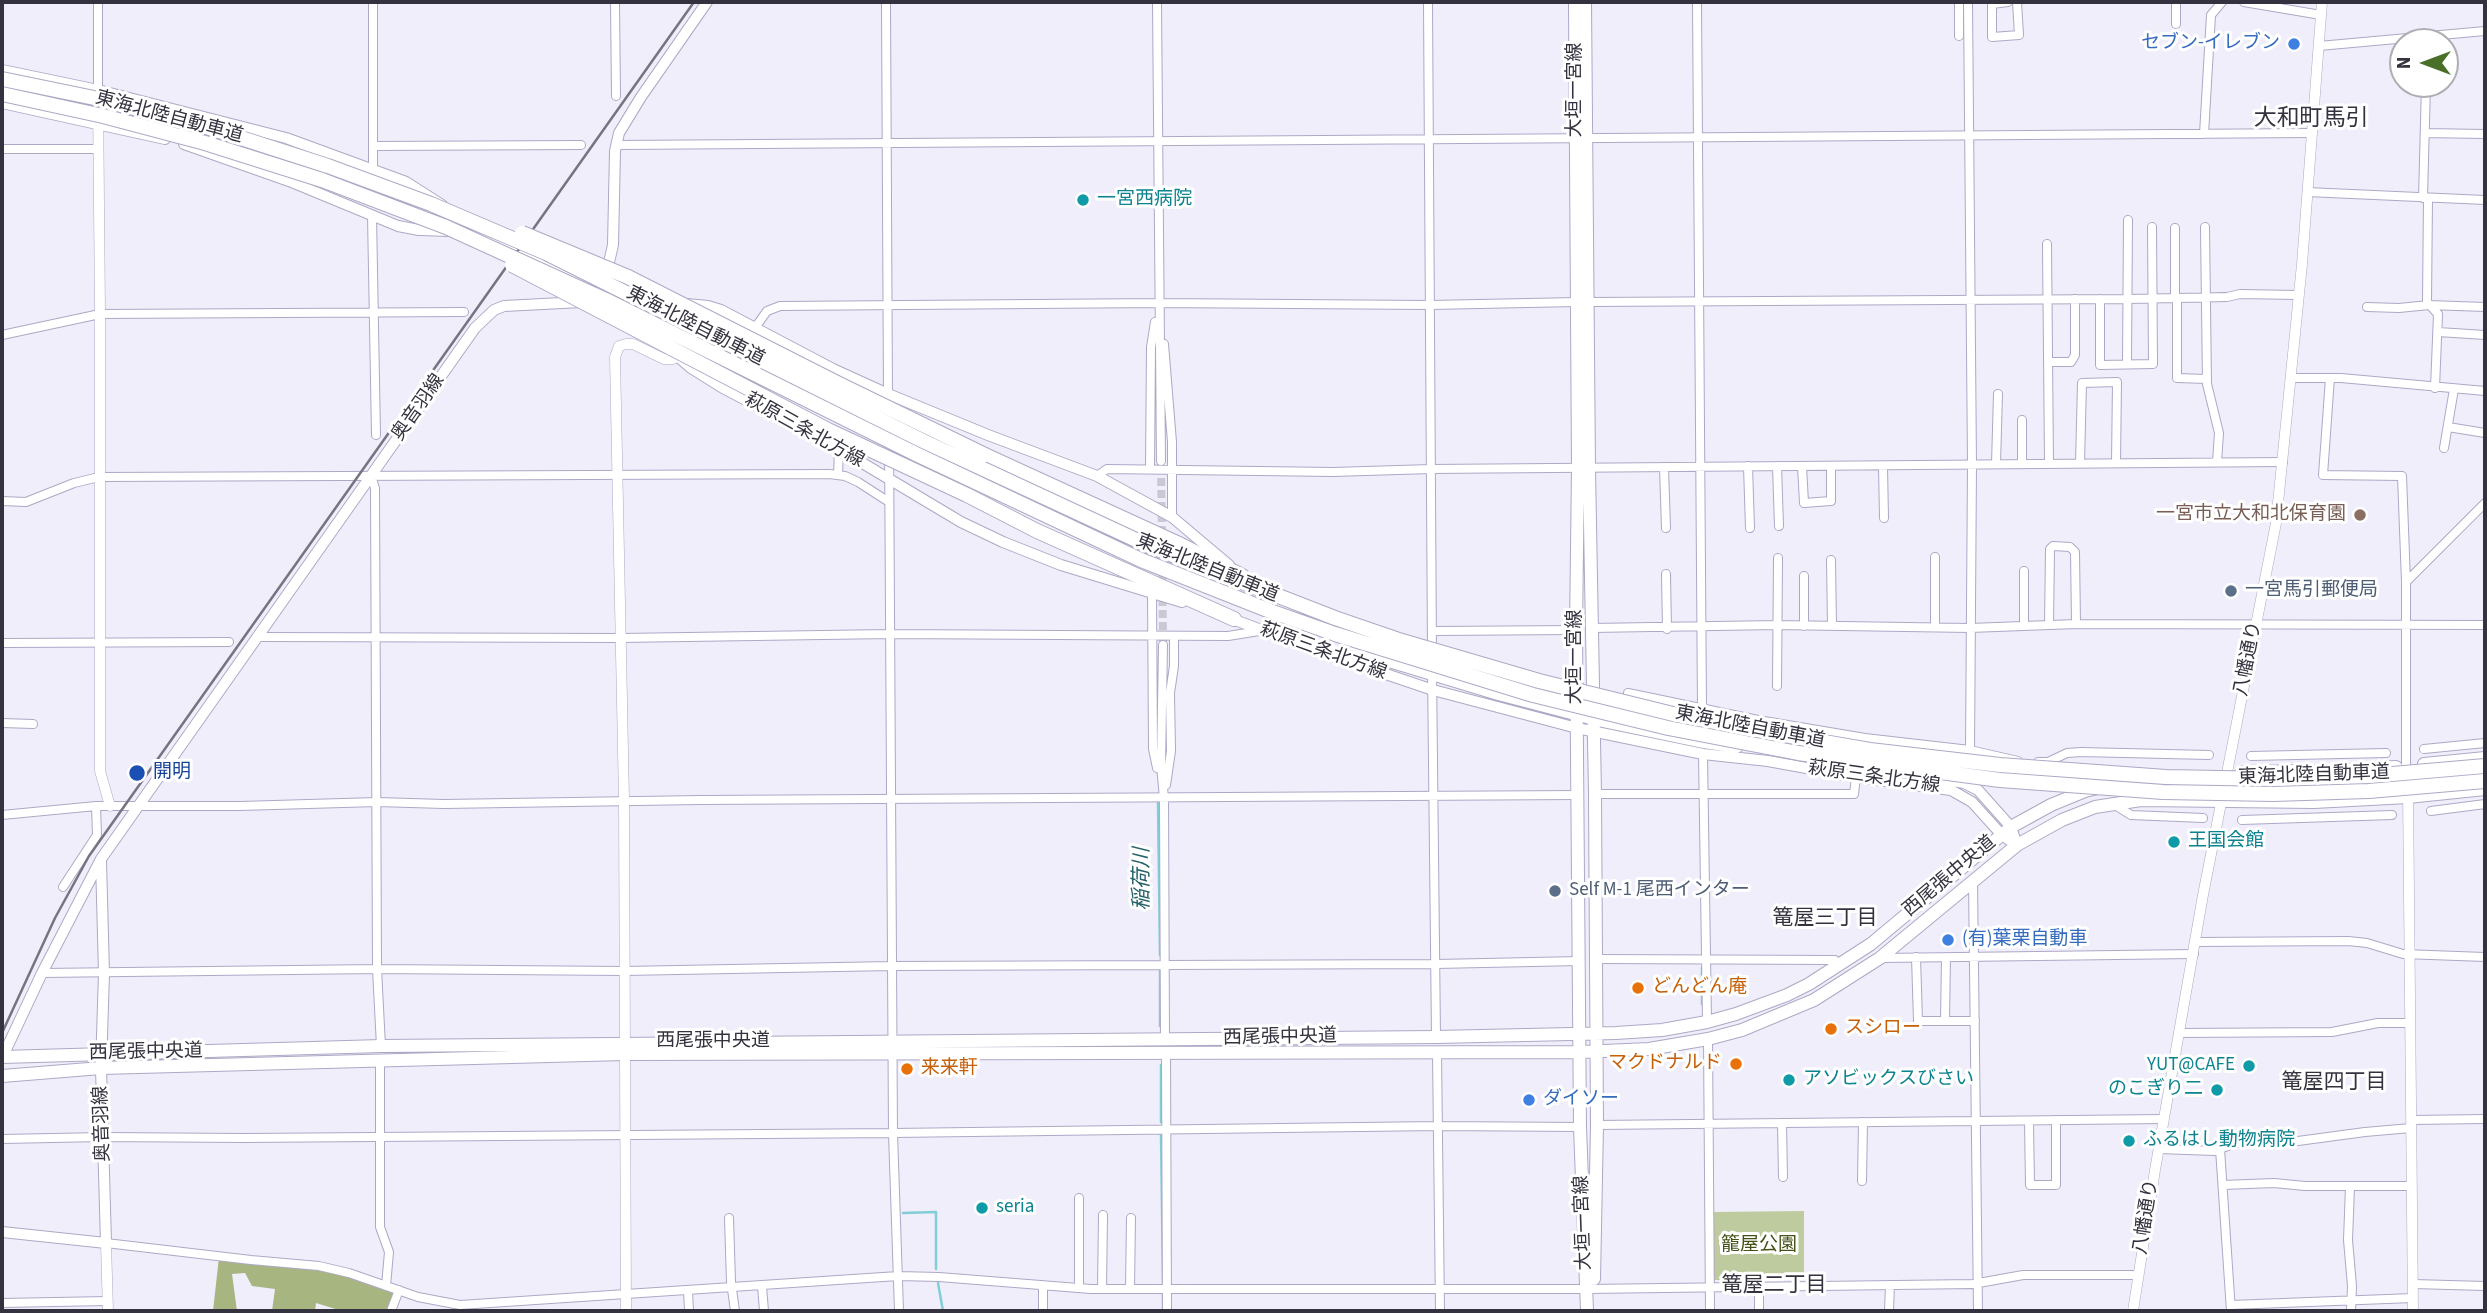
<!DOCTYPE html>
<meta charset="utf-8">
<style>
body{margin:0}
#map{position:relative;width:2487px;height:1313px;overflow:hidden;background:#f0eefb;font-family:"Source Sans 3",sans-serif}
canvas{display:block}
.frame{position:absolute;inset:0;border:4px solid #34323e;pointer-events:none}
.north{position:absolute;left:2389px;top:28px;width:70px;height:70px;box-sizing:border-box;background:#fff;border:2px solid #aeadb2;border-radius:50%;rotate:270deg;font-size:19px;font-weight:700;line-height:28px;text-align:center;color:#34323e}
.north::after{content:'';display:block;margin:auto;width:24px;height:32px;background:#496f28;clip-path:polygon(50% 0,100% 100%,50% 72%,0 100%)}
</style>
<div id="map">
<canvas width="2487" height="1313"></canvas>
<div class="frame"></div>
<div class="north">N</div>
</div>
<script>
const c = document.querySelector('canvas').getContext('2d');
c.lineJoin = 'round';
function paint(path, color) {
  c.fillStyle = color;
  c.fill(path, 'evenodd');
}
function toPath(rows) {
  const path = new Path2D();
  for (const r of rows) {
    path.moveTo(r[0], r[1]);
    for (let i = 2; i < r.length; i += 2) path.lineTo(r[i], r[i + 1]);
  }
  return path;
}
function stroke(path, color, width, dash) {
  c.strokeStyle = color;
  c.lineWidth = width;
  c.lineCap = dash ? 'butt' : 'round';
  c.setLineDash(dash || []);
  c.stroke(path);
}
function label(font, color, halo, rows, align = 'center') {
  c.font = font + ' "Source Sans 3","Noto Sans JP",sans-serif';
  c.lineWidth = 6;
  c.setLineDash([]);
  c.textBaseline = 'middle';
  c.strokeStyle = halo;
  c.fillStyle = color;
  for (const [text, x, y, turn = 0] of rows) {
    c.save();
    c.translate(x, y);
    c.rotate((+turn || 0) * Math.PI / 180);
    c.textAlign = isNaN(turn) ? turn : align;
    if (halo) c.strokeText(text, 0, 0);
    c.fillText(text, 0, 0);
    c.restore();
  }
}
paint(toPath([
 [1804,1211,1804,1280,1713,1280,1714,1212]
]), '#bdcb9e');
paint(toPath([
 [219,1257,319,1266,399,1290,391,1311,342,1311,316,1303,315,1311,272,1311,275,1289,252,1286,245,1273,232,1274,237,1311,213,1311]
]), '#a7b681');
stroke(toPath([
 [1158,803,1160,955],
 [1160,968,1160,1026],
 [1702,1004,1702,968],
 [1161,1065,1161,1122],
 [1161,1133,1163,1283],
 [903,1213,936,1212,936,1269],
 [938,1283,943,1311],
 [1163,1294,1163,1311]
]), '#83cdd6', 2.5);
stroke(toPath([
 [1161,466,1162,537],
 [1162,550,1163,642]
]), '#cac8d5', 8, [8, 4]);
const minor = toPath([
 [98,2,98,90],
 [615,2,616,96],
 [886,2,888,398],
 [1157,2,1161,461],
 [1428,2,1432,653],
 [1697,2,1702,709],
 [1959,2,1959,36],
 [1968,2,1972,465,1970,750],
 [1992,2,1992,37,2019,35,2017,2],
 [2176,2,2176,24],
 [2244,2,2321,15],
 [1992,4,2008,2],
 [2319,46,2485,31],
 [2425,133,2485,134],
 [2204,134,2211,15,2222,2],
 [616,145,2311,133],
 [373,146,581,145],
 [2,149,98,149],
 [373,169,373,2],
 [2307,192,2485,200],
 [2423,198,2426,84],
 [2428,198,2427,302,2438,314,2435,388],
 [372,215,376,435],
 [2205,227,2207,384,2219,433,2217,462],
 [2047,244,2049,463],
 [2175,298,2175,228],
 [2177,298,2177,378,2207,379],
 [2100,299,2100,365,2153,364,2152,227],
 [1588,302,2128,299,2227,297,2240,294,2299,295],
 [2367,307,2399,308,2429,305,2485,307],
 [752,332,767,311,780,306,1159,303,1430,305,1577,302],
 [2438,332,2485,335],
 [2,335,100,314,464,312],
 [1164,344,1172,442,1172,517],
 [2048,362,2071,362,2075,355,2075,299],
 [2127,364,2128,220],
 [2291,378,2341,378,2485,391],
 [2330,378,2323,475,2402,476,2406,582,2406,766],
 [2022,420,2022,464],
 [2448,427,2485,433],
 [889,439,893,1133,899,1311],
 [2444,448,2454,389],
 [2080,463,2082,383,2117,382,2116,463],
 [1996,464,1998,394],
 [1748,466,1750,528],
 [1777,466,1779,526],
 [1802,466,1804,503,1831,501,1831,466],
 [1883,466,1884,518],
 [1664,467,1666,528],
 [1150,469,1151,347,1155,322],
 [838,475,839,449],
 [371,476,375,488,377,969,381,1046],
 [1097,476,1107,469,1333,472,1431,469,2283,462],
 [2,501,26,502,74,483,99,477,829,474,845,476,858,482,889,502],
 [1831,560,1832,626],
 [2024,571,2024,626],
 [1666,574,1667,629],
 [2406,582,2485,503],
 [1152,593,1153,749,1157,768],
 [2049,625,2050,549,2053,546,2070,547,2075,552,2076,624],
 [1804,626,1804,576],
 [1935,627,1935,557],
 [1591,628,1777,625,1970,628,2076,624,2485,625],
 [1432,631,1576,630],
 [259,637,620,638,890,634,1228,636,1259,631],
 [2,643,229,642],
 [1163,645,1161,766,1164,798,1165,1040],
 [1432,670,1436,1037],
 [1777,686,1778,558],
 [1628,693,1758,720,1865,738,1970,750,2018,761],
 [2,723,33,724],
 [2424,749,2485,743],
 [1703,754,1707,1022],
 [2251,756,2386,753],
 [2038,762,2048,762,2067,753,2081,752,2209,755],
 [1166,785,1171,751,1170,693,1174,666,1174,636],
 [1595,794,1854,794,1856,777],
 [2112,803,2131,815,2203,818],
 [2431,811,2485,804],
 [2,815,96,806,240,806,377,802,444,804,700,800,1578,795],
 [2242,820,2392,815],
 [1973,880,1978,1311],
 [63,887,97,835,96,806],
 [2196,942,2348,941,2367,943,2403,954,2485,957],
 [1916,957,1918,1021,1975,1021],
 [1882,958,2194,954],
 [1596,959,1835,960,1839,966],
 [42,973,377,969,624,971,892,966,1436,964,1580,961],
 [1945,1021,1946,957],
 [2180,1033,2332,1032,2378,1023,2410,1023],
 [1708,1039,1710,1311],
 [1437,1051,1440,1311],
 [1166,1052,1167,1311],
 [380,1060,380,1227,389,1252,386,1286],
 [2411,1120,2485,1119],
 [2029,1121,2030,1185,2056,1185,2056,1120],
 [1782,1123,1783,1177],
 [1597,1125,2164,1119],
 [2,1139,103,1137,244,1138,893,1133,1438,1126,1580,1127],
 [2159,1149,2215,1151,2235,1143,2298,1141,2365,1132,2411,1128],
 [2220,1149,2231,1311],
 [1862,1181,1863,1122],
 [2223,1185,2274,1183,2305,1186,2411,1186],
 [2350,1187,2348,1240,2352,1286,2351,1311],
 [1079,1198,1079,1288],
 [729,1218,731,1282,735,1311],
 [106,1243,251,1260,319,1266,349,1273,418,1297,460,1305,898,1276,939,1277,1091,1289,1587,1289,1973,1284,2023,1275,2138,1275],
 [2413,1284,2485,1286],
 [1043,1285,1043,1311],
 [762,1286,764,1311],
 [1102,1289,1103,1215],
 [1130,1289,1131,1218],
 [688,1291,689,1311],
 [2,1303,108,1301],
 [2231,1305,2413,1298],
 [391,1311,399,1290],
 [1759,1311,1759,1286],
 [1889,1311,1890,1285]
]);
const tertiary = toPath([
 [98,94,100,314,100,771,110,806],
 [2408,790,2413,1311],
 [106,1243,108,1311],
 [626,1311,624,800,615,357,619,346,626,344,633,344,664,359,673,359,678,356],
 [2133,1311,2155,1170,2203,895,2276,523,2302,264,2322,2]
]);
const secondary = toPath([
 [2,70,98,90,286,138,406,182,442,205],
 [2,103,165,139],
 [184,144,289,181,398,226,419,230,450,231],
 [469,225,487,236,619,295],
 [606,275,613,245,615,151,619,133,641,97,707,2],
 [687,304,708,306,721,310,833,369,888,394,988,435,1097,476,1172,517,1229,565],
 [677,356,691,368,723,388,839,449,961,522,1003,542,1061,565,1182,602],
 [1273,598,1303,618],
 [1227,617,1309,648,1433,690,1577,728,1703,754,1768,761,1856,777,1951,790,1972,802,2001,834,2009,840],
 [1348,643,1392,663,1498,695,1594,720,1704,743,1737,748],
 [1943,779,1964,783,1978,790,2011,827,2017,845],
 [2,1058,42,973,101,859,475,328,494,310,504,306,582,302],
 [2,1232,106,1243,101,1068,104,973,101,861]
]);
const primary = toPath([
 [1575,2,1578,468,1576,630,1580,1127,1587,1311],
 [1585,2,1589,469,1595,794,1597,1125,1594,1279],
 [2424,764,2485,758],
 [2348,770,2396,767],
 [2243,772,2315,771],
 [2,1057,381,1046,1436,1037,1616,1033,1662,1030,1707,1022,1736,1014,1787,995,1809,984,1871,944,2011,827,2051,805,2085,791,2137,779],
 [2,1076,101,1068,624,1054,1581,1052,1649,1049,1708,1039,1742,1030,1814,1000,1880,958,2017,845,2062,820,2095,807,2141,800,2314,802,2408,797,2485,789]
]);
const motorway = toPath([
 [985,455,1177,543,1242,576],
 [967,495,1037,531,1234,619]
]);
stroke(minor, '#aea8c6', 10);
stroke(tertiary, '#aea8c6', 11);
stroke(secondary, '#aea8c6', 12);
stroke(primary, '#aea8c6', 14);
stroke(motorway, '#aea8c6', 16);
stroke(minor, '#fff', 8);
stroke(tertiary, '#fff', 10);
stroke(secondary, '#fff', 10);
stroke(primary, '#fff', 12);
stroke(motorway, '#fff', 14);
stroke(toPath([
 [2,1033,55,918,89,856,694,2]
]), '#767481', 2.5);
const motorwayBridge = toPath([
 [2,79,104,100,207,127,328,166,431,204,546,253,923,441,1147,545,1335,618,1402,641,1539,681,1673,714,1801,738,1870,750,2000,765,2166,777,2273,779,2369,776,2485,766],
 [2,94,103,116,205,143,322,180,446,227,606,300,916,454,1141,560,1270,611,1335,634,1533,695,1668,728,1798,753,2000,780,2163,792,2273,794,2369,791,2485,781],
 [522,233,628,277,839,384,985,455],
 [512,265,828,430,967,495]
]);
stroke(motorwayBridge, '#aea8c6', 16, []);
stroke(motorwayBridge, '#fff', 14);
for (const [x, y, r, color] of [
 [2294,44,7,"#3f7fe0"],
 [1083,200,7,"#0f9aa8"],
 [2360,515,7,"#8d6e63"],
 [2231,591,7,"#5c6f8a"],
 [137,773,9,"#1a4fb4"],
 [2174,842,7,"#0f9aa8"],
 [1555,891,7,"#5c6f8a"],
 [1948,940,7,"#3f7fe0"],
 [1638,988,7,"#e8710a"],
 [1831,1029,7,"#e8710a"],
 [1736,1064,7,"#e8710a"],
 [2249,1066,7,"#0f9aa8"],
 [907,1069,7,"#e8710a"],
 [1789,1080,7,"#0f9aa8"],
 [2217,1090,7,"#0f9aa8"],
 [1529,1100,7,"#3f7fe0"],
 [2129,1141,7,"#0f9aa8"],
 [982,1208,7,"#0f9aa8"]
]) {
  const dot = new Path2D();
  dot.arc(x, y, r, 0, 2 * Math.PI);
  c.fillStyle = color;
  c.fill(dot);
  stroke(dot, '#fff', 2.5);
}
label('19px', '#366cbe', '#fff', [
 ["セブン-イレブン",2280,44,"right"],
 ["(有)葉栗自動車",1962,940],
 ["ダイソー",1543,1100]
], 'left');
label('19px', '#34323e', '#fff', [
 ["大垣一宮線",1576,90,-90],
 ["東海北陸自動車道",169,118,15],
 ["東海北陸自動車道",695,327,27],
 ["奥音羽線",419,408,-55],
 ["萩原三条北方線",804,431,29],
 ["東海北陸自動車道",1207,569,22],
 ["萩原三条北方線",1323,652,20],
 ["大垣一宮線",1576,657,-90],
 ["八幡通り",2249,659,-79],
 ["東海北陸自動車道",1750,728,11],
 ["東海北陸自動車道",2314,776,-2],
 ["萩原三条北方線",1874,778,8],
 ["西尾張中央道",1950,877,-40],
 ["西尾張中央道",1280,1038,-1],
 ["西尾張中央道",713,1042],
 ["西尾張中央道",146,1053,-1],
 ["奥音羽線",103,1124,-92],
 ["八幡通り",2147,1217,-81],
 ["大垣一宮線",1584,1223,-92]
]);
label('19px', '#0d838f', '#fff', [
 ["一宮西病院",1097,200],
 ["王国会館",2188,842],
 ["YUT@CAFE",2235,1066,"right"],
 ["アソビックスびさい",1803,1080],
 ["のこぎり二",2203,1090,"right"],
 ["ふるはし動物病院",2143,1141],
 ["seria",996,1208]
], 'left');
label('19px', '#785e54', '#fff', [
 ["一宮市立大和北保育園",2346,515]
], 'right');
label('19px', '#4e5e75', '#fff', [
 ["一宮馬引郵便局",2245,591],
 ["Self M-1 尾西インター",1569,891]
], 'left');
label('19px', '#164399', '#fff', [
 ["開明",153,773]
], 'left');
label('19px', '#c56008', '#fff', [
 ["どんどん庵",1652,988],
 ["スシロー",1845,1029],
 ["マクドナルド",1722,1064,"right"],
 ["来来軒",921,1069]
], 'left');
label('19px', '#445217', '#fff', [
 ["籠屋公園",1759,1246]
]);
label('italic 21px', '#256269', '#fff', [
 ["稲荷川",1143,879,-90]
]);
label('21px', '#34323e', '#fff', [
 ["篭屋三丁目",1825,919],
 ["篭屋四丁目",2334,1083],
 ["篭屋二丁目",1774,1286]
]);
label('23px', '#34323e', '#fff', [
 ["大和町馬引",2311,120]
]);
</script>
